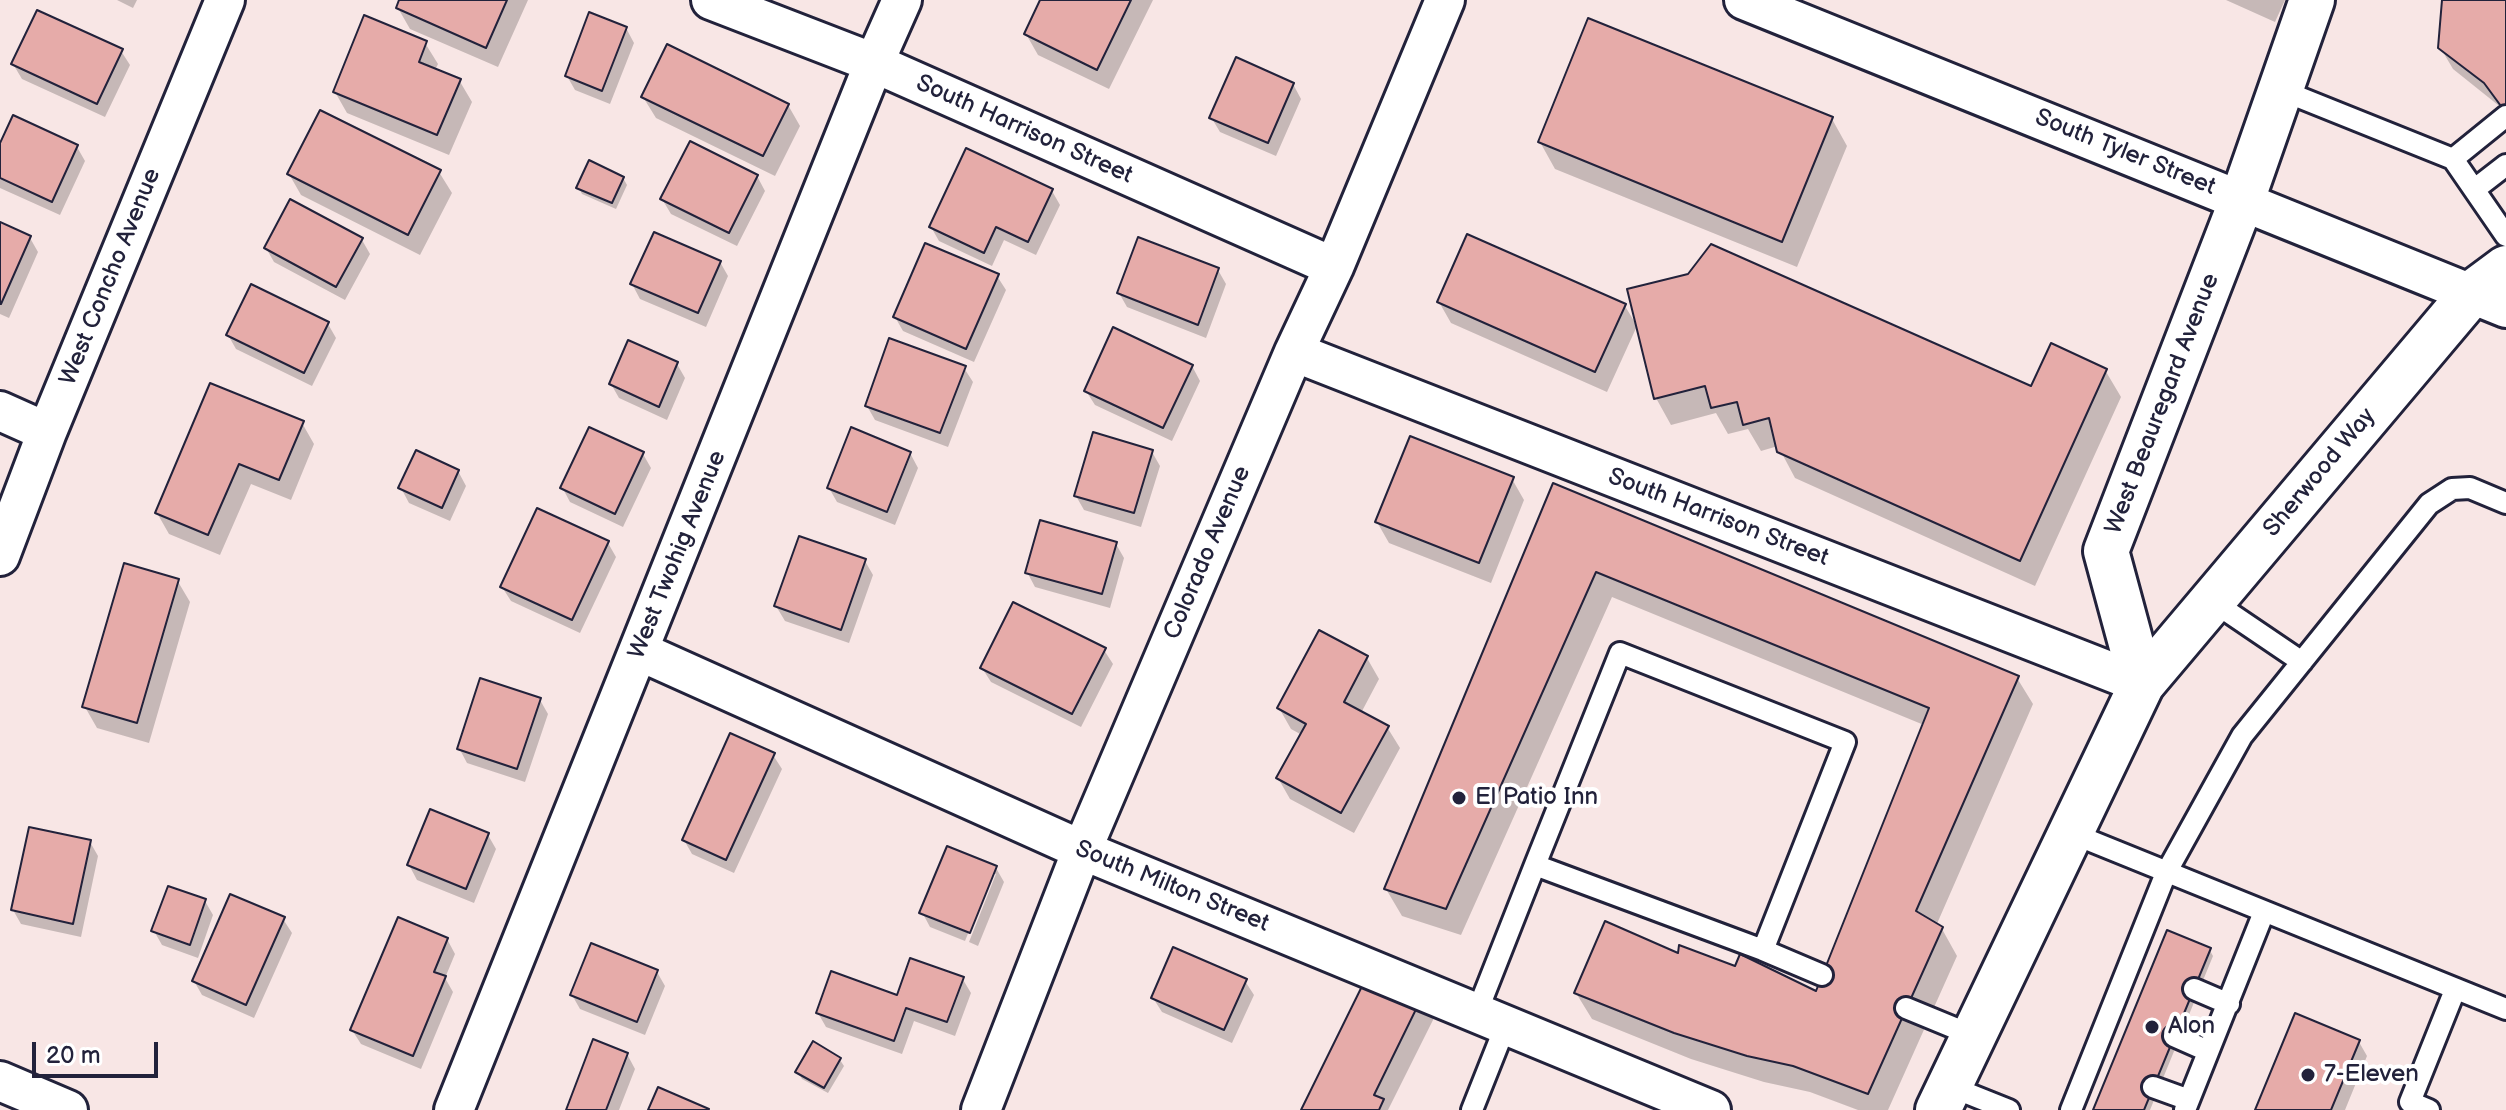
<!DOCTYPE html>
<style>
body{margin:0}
#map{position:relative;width:2506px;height:1110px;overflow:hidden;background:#f8e6e5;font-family:"Balsamiq Sans",sans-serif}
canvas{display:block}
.scale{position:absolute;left:32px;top:1042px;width:126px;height:36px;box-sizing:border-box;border:4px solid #22223b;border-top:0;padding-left:10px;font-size:24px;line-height:28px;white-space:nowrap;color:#22223b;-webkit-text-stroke:6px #fff;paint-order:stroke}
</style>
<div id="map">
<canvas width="2506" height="1110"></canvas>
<div class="scale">20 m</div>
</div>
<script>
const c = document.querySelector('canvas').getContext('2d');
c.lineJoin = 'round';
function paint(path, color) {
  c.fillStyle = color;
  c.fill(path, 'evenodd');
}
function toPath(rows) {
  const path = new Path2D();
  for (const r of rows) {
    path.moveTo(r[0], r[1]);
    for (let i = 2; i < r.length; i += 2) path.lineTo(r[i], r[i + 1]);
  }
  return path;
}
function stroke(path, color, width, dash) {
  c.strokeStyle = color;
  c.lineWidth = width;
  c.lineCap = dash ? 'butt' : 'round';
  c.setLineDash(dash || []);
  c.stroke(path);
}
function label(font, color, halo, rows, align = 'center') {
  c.font = font + ' "Balsamiq Sans",sans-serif';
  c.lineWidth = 8;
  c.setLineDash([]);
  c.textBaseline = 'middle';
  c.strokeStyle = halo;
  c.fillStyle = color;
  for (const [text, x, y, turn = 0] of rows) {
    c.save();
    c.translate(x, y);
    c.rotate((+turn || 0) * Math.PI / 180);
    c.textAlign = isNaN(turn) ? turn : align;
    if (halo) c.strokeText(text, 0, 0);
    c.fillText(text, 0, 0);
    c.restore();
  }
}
paint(toPath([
 [117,0,137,0,133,8],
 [401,0,528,0,498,67,410,29,398,8],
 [1043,0,1153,0,1109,89,1038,55,1026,34],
 [2226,0,2285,0,2275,22],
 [2444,0,2506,0,2506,114,2498,105,2453,69,2440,47],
 [626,28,634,43,610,104,575,90,567,76],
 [425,43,438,64,435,70,459,80,472,102,449,155,347,113,335,92],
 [121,51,130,65,105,117,22,79,13,64],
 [1293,84,1301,99,1276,156,1220,132,1211,117],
 [643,97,788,105,800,126,775,176,656,118],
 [1832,119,1847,146,1797,267,1555,169,1540,142],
 [77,147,85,161,60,215,0,188,0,148],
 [439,172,452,193,420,255,301,195,289,174],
 [757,176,765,191,737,246,671,214,662,199],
 [623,178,627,185,616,209,582,194,579,188],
 [1052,191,1060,205,1036,255,1004,240,992,266,939,241,931,227],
 [0,224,30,238,38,252,9,318,0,314],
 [362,240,370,254,345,300,274,262,266,248],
 [720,262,728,276,706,327,640,299,632,284],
 [1218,270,1226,284,1206,338,1127,307,1119,293],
 [997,276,1006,290,974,362,903,331,895,317],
 [1629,291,2032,389,2105,370,2121,397,2035,586,1795,478,1778,446,1761,451,1748,429,1728,434,1716,413,1671,425,1656,398],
 [1439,302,1625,306,1637,326,1607,392,1451,323],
 [328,324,336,338,312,386,236,349,228,335],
 [677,364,685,378,667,420,619,398,611,384],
 [1192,366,1200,381,1172,441,1095,405,1086,391],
 [964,368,973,382,948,447,875,420,867,406],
 [302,423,314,444,291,500,251,484,220,555,169,534,157,513],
 [1152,452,1160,466,1141,527,1084,510,1076,496],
 [910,453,918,468,895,525,837,502,829,488],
 [643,454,651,468,623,527,570,502,562,487],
 [458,471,466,486,450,521,409,503,401,488],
 [1512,479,1524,500,1491,583,1389,543,1377,522],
 [1554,486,2017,678,2033,704,1936,926,1942,929,1957,956,1888,1110,1858,1110,1810,1092,1764,1082,1691,1059,1592,1019,1576,993,1680,956,1817,994,1924,725,1612,597,1461,935,1402,916,1386,889],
 [608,543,616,557,580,633,511,601,502,587],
 [1116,544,1124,558,1110,608,1035,587,1027,572],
 [865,561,873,575,849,643,785,621,776,606],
 [177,580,190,602,149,743,97,728,85,707],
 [1104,650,1113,664,1081,727,991,682,982,668],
 [1367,658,1379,679,1361,713,1387,727,1400,748,1354,833,1290,799,1278,778,1302,735,1291,729,1279,708],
 [540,700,548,714,525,782,467,763,459,748],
 [773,755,782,769,734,873,692,854,684,840],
 [488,835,496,849,474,903,417,880,409,865],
 [90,842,98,856,81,937,21,924,13,910],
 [996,868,1004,882,978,946,969,942,996,874,992,874,965,941,930,927,922,912],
 [205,901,213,915,198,958,162,945,154,931],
 [283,919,292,933,254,1018,202,995,194,981],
 [447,939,455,954,445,978,453,992,421,1069,361,1044,352,1030],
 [2209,949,2213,956,2150,1110,2095,1110],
 [657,972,665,986,645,1035,580,1009,572,995],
 [962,978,971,993,955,1036,914,1021,902,1054,826,1027,818,1013,898,997],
 [1245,981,1254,995,1232,1043,1162,1012,1153,998],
 [1422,997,1434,1018,1388,1110,1303,1110],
 [2359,1042,2367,1056,2345,1110,2257,1110],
 [627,1054,635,1069,619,1110,568,1110],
 [840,1060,844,1066,828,1093,802,1079,798,1072]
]), '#0003');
const building = toPath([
 [399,0,507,0,486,48,396,8,399,0],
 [1040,0,1131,0,1097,70,1024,34,1040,0],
 [2442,0,2506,0,2506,113,2484,83,2438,48,2442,0],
 [37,10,123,49,97,104,11,64,37,10],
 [589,12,627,27,602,91,565,76,589,12],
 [364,15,427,41,419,62,461,79,437,135,333,92,364,15],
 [1588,18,1833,117,1782,242,1538,142,1588,18],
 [667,44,789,104,763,156,641,97,667,44],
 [1236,57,1294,83,1268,143,1209,118,1236,57],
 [320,110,441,170,408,235,287,174,320,110],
 [13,115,78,145,52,202,0,178,0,143,13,115],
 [690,141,758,175,729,233,660,199,690,141],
 [966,148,1053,189,1028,242,996,227,984,253,929,227,966,148],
 [589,160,624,177,612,203,576,188,589,160],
 [290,199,363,238,336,287,264,248,290,199],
 [0,222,31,236,1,304,0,304,0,222],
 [654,232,721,261,698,313,630,284,654,232],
 [1467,234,1626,304,1595,372,1437,302,1467,234],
 [1138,237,1219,268,1198,325,1117,293,1138,237],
 [925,243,999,274,966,349,893,317,925,243],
 [1711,244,2031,386,2051,343,2107,369,2020,561,1777,452,1769,418,1743,425,1737,402,1711,408,1705,386,1654,399,1627,289,1688,274,1711,244],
 [251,284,329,322,304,373,226,335,251,284],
 [1113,327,1193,365,1163,428,1084,391,1113,327],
 [889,338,966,366,940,433,865,406,889,338],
 [628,340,678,362,659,407,609,384,628,340],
 [210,383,304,421,279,480,239,464,208,535,155,513,210,383],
 [589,427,644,452,615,514,560,488,589,427],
 [851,427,911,452,887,512,827,488,851,427],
 [1093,432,1153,450,1134,513,1074,496,1093,432],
 [1410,436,1514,477,1479,563,1375,522,1410,436],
 [416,450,459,470,442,508,398,488,416,450],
 [1553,483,2019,676,1916,911,1943,927,1868,1094,1793,1066,1747,1056,1674,1033,1574,993,1605,921,1678,953,1679,945,1735,966,1740,954,1816,991,1929,708,1596,572,1446,909,1384,889,1553,483],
 [537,508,609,541,572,620,500,587,537,508],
 [1040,520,1117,542,1102,594,1025,573,1040,520],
 [799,536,866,559,841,630,774,606,799,536],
 [124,563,179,579,137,723,82,707,124,563],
 [1013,602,1106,648,1072,714,980,668,1013,602],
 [1319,630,1368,656,1344,702,1389,726,1341,813,1276,778,1306,724,1277,708,1319,630],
 [480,678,541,698,517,769,457,749,480,678],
 [730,733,775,753,726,860,682,840,730,733],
 [430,809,489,833,466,889,407,865,430,809],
 [29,827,91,840,73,924,11,910,29,827],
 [947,846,997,866,970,933,919,913,947,846],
 [168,886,206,899,190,945,151,931,168,886],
 [230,894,285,917,246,1005,192,981,230,894],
 [398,917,448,938,434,972,446,976,413,1056,350,1030,398,917],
 [2167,930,2211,948,2144,1110,2093,1110,2167,930],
 [591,943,658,970,637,1022,570,995,591,943],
 [1173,947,1247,979,1224,1030,1151,998,1173,947],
 [910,958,964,977,947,1022,906,1008,894,1041,816,1013,831,971,897,995,910,958],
 [1370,970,1423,995,1374,1095,1384,1099,1379,1110,1301,1110,1370,970],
 [2295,1013,2360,1040,2331,1110,2255,1110,2295,1013],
 [593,1039,628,1053,606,1110,566,1110,593,1039],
 [813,1041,841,1058,824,1088,795,1072,813,1041],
 [658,1087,709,1109,708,1110,648,1110,658,1087]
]);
paint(building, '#e6aba9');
stroke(building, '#22223b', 2);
const service = toPath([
 [2281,90,2453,159],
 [2506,116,2453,159,2506,236],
 [2475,189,2506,165],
 [2212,601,2302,662],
 [2071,833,2506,1009],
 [1763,950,1822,975],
 [2194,989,2229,1004],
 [1906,1008,1974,1036],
 [1477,1012,1535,865,1620,653,1845,742,1763,950,1535,865],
 [2174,1036,2208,1051],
 [1949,1086,2009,1110],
 [2153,1087,2189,1100],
 [1472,1110,1505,1027],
 [2071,1110,2166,873,2242,736,2429,504,2452,489,2470,488,2506,503],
 [2185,1110,2264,912],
 [2429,1110,2410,1102,2455,990]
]);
const minor = toPath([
 [711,0,874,63,1334,267],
 [1744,0,2506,308],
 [1294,352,2142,684],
 [0,411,47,432],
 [0,556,47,432,225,0],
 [639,651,1082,850,1711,1110],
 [0,1081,68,1110],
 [454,1110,874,63,902,0],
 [981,1110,1082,850,1294,352,1334,267,1445,0]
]);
const tertiary = toPath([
 [2142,684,2106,551,2242,200,2312,0]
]);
const primary = toPath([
 [1938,1110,2142,684,2471,294,2506,268]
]);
stroke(service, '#22223b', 26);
stroke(minor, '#22223b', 44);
stroke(tertiary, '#22223b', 50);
stroke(primary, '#22223b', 50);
stroke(service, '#fff', 20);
stroke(minor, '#fff', 38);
stroke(tertiary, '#fff', 44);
stroke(primary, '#fff', 44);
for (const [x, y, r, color] of [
 [1459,798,8,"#22223b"],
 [2152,1027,8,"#22223b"],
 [2308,1075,8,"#22223b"]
]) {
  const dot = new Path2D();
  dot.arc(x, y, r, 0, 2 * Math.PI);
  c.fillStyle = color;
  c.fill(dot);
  stroke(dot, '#fff', 3);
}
label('24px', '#22223b', '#fff', [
 ["South Harrison Street",1024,130,24],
 ["South Tyler Street",2125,153,22],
 ["West Concho Avenue",111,277,-68],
 ["West Beauregard Avenue",2163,404,-69],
 ["Sherwood Way",2320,473,-50],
 ["South Harrison Street",1718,518,21],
 ["Colorado Avenue",1208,553,-67],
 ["West Twohig Avenue",678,555,-68],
 ["South Milton Street",1172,887,22]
]);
label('24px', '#22223b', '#fff', [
 ["El Patio Inn",1475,798],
 ["Alon",2168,1027],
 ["7-Eleven",2324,1075]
], 'left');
</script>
